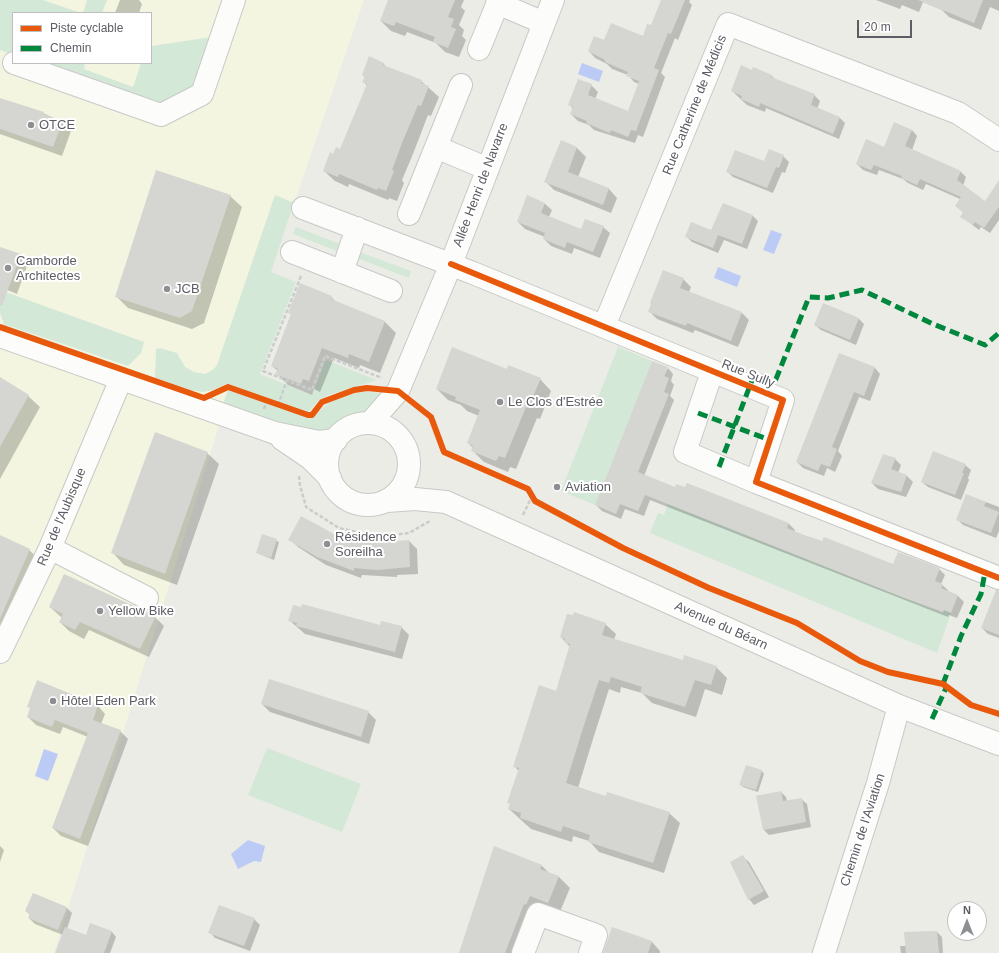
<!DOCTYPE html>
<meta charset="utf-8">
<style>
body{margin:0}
#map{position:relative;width:999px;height:953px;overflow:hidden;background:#ebece6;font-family:Arial,sans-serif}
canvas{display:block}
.legend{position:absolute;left:12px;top:12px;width:140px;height:52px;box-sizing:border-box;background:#fff;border:1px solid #bebec1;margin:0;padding:5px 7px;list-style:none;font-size:12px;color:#5c5d64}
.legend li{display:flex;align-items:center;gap:8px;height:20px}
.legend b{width:20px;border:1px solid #bebec1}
.north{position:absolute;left:947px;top:901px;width:40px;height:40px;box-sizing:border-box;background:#fff;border:1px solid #bebec1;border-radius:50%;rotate:0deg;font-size:11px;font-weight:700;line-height:16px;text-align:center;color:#5c5d64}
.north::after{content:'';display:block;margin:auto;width:14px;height:18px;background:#8e8f92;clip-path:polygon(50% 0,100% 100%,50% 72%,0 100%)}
.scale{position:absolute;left:857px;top:20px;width:55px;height:18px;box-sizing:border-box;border:2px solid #5c5d64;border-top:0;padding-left:5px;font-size:12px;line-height:14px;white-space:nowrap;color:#5c5d64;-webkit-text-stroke:3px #fff;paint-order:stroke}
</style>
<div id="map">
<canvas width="999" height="953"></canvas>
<ul class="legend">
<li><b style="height:5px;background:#e8590c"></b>Piste cyclable</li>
<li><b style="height:5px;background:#00873e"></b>Chemin</li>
</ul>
<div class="north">N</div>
<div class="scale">20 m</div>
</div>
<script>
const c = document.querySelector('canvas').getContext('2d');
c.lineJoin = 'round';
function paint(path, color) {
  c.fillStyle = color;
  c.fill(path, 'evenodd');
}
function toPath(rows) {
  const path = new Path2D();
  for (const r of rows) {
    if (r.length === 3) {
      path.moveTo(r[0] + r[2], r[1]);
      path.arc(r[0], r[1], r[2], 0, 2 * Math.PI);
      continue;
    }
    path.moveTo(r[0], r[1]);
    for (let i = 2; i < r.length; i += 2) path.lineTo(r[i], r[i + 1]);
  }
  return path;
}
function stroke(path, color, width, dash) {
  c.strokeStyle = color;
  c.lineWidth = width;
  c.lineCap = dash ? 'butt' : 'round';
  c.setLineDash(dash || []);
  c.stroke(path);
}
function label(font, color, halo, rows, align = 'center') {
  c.font = font + ' Arial,sans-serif';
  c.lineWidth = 4;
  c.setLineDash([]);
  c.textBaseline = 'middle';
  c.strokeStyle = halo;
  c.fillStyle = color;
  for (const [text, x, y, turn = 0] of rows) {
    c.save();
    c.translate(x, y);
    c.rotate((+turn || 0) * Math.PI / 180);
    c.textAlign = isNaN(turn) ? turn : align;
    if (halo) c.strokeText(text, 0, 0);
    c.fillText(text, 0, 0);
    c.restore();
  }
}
paint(toPath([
 [0,0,364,0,233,381,54,953,0,953],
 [13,13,151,13,151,63,13,63]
]), '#f3f5e0');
paint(toPath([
 [0,0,43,0,81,13,13,13,13,55,0,50],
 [87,0,107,0,102,13,83,13],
 [212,37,199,78,191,88,168,103,155,103,37,63,85,63,84,69,133,87,141,63,151,63,151,46],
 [275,195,294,203,271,272,296,282,260,374,312,395,326,360,377,380,329,395,319,400,308,412,226,384,213,390,203,392,188,390,155,378,156,349,160,348,177,353,185,367,194,372,205,374,214,369,217,365],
 [296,227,345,246,342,253,293,234],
 [357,251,411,271,409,278,354,257],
 [0,290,144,342,141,353,128,366,4,324,0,313],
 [618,347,652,361,595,505,561,491],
 [228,390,306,417,312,417,330,402,351,394,363,391,385,394,363,419,349,423,328,435,221,409],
 [668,504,942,613,944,610,951,613,937,653,650,533,658,513,664,515],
 [267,748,361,784,342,832,248,795]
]), '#d4e8d8');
paint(toPath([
 [582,63,603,71,599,82,578,74],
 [771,230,782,234,774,254,763,250],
 [718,267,741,276,737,287,714,278],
 [44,749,58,754,48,781,35,776],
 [248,840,265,846,261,862,254,861,238,869,231,854]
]), '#bbcbf5');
paint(toPath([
 [120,0,139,0,142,4,139,13,115,13],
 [394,0,464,0,461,7,465,11,459,25,464,30,462,36,466,40,459,57,445,52,436,43,407,32,405,36,391,31,381,21],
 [662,0,690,0,689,2,692,5,678,40,675,38,661,73,665,77,643,137,638,135,635,143,594,130,589,125,578,121,571,114,573,109,569,104,591,85,598,92,595,99,628,112,639,84,634,82,628,75,612,69,607,64,595,58,589,51,605,41,643,37,651,26],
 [876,0,999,0,999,11,990,7,981,30,949,17,942,10,923,2,919,12,902,5,900,9],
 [383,63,387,68,421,81,439,97,431,116,428,115,413,154,402,180,404,183,397,201,389,198,388,200,349,184,348,187,335,181,324,171,334,155,341,151,367,86,364,82,365,77,363,75],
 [753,71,771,75,776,80,814,95,820,101,817,109,840,118,845,123,839,139,766,108,765,112,747,105,732,91],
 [0,99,43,113,62,122,71,131,62,156,0,134],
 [912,130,917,136,912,150,961,172,966,177,963,186,985,202,999,185,999,220,990,233,981,227,979,230,962,217,964,213,956,206,960,199,926,184,923,190,908,183,903,179,879,170,877,175,863,170,857,164],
 [561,142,577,148,586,157,578,177,609,189,617,198,611,213,554,190,546,182],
 [783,156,789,162,785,173,782,172,773,193,733,177,727,171],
 [230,196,242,207,204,323,192,329,128,308,116,296],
 [528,197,545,204,552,210,549,217,582,230,603,227,610,233,600,258,574,248,572,254,551,246,544,239,545,237,525,229,518,222],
 [724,204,753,216,758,221,747,249,724,240,718,253,692,242,687,237,712,231],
 [0,248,20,255,28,263,17,294,0,287],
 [683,279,691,287,689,292,742,313,749,320,738,347,695,330,693,333,657,319,649,311],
 [331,297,337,303,385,322,396,333,380,373,360,365,359,368,334,358,320,392,314,389,312,395,288,385,277,374,278,371,272,366,292,315,289,313],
 [858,318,864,324,856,345,821,330,815,325],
 [840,354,875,368,880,374,870,401,859,397,838,451,842,456,835,472,827,468,824,476,803,468,797,462],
 [668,368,673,374,671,381,674,385,670,396,674,400,644,476,675,488,686,489,687,484,789,524,795,530,794,532,894,566,939,569,945,575,941,584,948,590,948,592,958,596,964,602,957,618,949,615,948,617,650,500,644,516,625,509,621,519,602,511,596,505],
 [507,370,540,379,551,391,540,419,537,418,516,469,510,467,508,472,484,462,473,451,473,448,468,443,479,416,467,411,461,405,448,400,437,389],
 [0,378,28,396,40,407,0,479],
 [207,453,219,464,177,585,124,565,113,553],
 [895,459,901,465,898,473,907,476,913,482,906,497,878,489,872,483],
 [965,465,971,470,968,478,969,480,961,500,928,487,922,482],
 [967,495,999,507,999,531,996,538,963,525,957,519],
 [263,535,279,542,274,560,257,553],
 [334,535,371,544,409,541,417,549,418,574,397,575,397,577,362,575,361,578,326,565,298,547,290,539],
 [0,536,29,550,41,561,0,641],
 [50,607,155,617,164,626,149,657,89,630,84,639,69,631,60,622,62,618],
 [999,612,999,638,988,634,982,628],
 [289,620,401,627,409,635,402,659,305,634],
 [605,624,616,634,614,640,683,662,716,667,727,678,722,695,705,689,696,717,652,703,642,693,621,687,620,693,609,689,593,739,578,788,607,797,669,813,680,823,664,873,599,852,589,841,573,836,572,842,531,829,509,809,519,771,514,766,556,692,570,647,561,637],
 [262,704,368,712,376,720,369,744,270,712],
 [98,706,105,714,101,724,120,731,128,739,88,846,61,836,53,828,88,737,63,727,60,734,36,725,28,717,31,709],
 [762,771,764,774,758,792,743,787,741,784],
 [781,792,786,797,787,801,801,799,807,804,811,827,769,835,764,830,757,796],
 [0,846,4,850,0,862],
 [743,857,749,862,769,897,754,905,749,899,731,863],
 [541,865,549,873,558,876,570,888,559,914,541,907,521,953,460,953],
 [66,907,72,913,67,929,86,936,91,925,112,932,116,937,110,953,57,953,63,935,35,924,29,918,30,915,26,911],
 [254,919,260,925,250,951,215,938,210,932],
 [937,932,942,937,943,953,901,953,900,946,906,946],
 [652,942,660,951,660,953,603,953]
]), '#0003');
paint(toPath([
 [388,0,455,0,448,17,454,19,451,27,456,29,448,48,433,42,435,37,396,22,394,26,380,21],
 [661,0,685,0,671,34,668,33,654,68,659,70,636,131,631,130,628,137,611,130,610,133,586,123,587,121,570,114,573,107,568,105,578,79,592,84,588,95,628,111,639,81,626,76,628,72,605,62,605,60,588,51,594,36,604,40,611,23,643,36,647,24,651,25],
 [918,0,983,0,974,23],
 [369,56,384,63,383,65,422,80,421,83,429,86,421,106,418,105,402,143,392,170,394,171,386,191,378,188,377,190,339,174,338,177,323,171,330,152,333,154,336,147,340,149,367,84,362,82,365,76,362,75],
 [741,65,752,70,753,67,772,75,771,77,815,94,811,105,840,117,833,134,760,103,759,107,741,99,742,96,731,91],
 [0,98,44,112,43,114,63,121,53,147,0,129],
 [894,122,912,130,905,146,961,171,957,180,985,201,999,180,999,207,984,228,975,222,973,225,960,217,963,212,955,206,961,197,920,179,917,185,901,178,902,176,874,165,871,170,856,164,866,139,884,147],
 [561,140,577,147,568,172,609,188,603,205,544,182],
 [769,149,784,155,779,168,776,167,767,188,726,172,735,150,764,161],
 [156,170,231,195,192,311,180,318,115,297],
 [527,195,545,203,541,213,581,229,585,219,604,226,593,252,567,242,565,248,543,239,545,233,517,222],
 [723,203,753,215,742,244,718,235,713,248,685,237,691,222,711,230],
 [0,247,21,254,2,306,0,305],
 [663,270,684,278,680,288,742,312,731,341,687,323,686,326,648,312,651,304,650,303],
 [300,283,332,296,331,299,385,321,369,362,349,354,348,358,322,348,309,381,303,379,301,384,275,374,278,369,271,366,291,314,288,313],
 [823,303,859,318,850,340,814,325],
 [452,347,507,369,508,365,541,378,528,408,526,407,505,458,499,456,496,461,471,451,473,446,467,443,480,410,455,400,456,397,436,389],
 [839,353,875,367,864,396,854,392,832,447,837,449,830,467,821,464,818,471,796,462],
 [652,361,668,367,664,376,669,378,664,392,669,394,638,472,675,487,676,484,685,487,687,483,789,523,787,528,804,535,822,541,824,537,893,564,898,552,940,568,935,581,943,584,941,588,958,595,951,613,944,610,943,612,902,597,645,495,638,511,620,504,616,514,595,505],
 [0,377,29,395,0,447],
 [155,432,208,452,165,574,111,553],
 [933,451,966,464,962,473,964,473,955,495,921,482],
 [883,454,896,458,891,469,907,475,901,492,871,483],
 [966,494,986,502,984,506,999,512,991,533,956,520],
 [301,516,334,534,371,543,409,540,410,567,377,570,354,568,354,571,317,557,288,540],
 [262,534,277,539,271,558,256,553],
 [0,535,30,549,0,619],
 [64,574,156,616,140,649,80,622,75,630,59,622,63,614,49,607],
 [996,590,999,590,999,635,981,628],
 [302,604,380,625,381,621,402,626,395,652,296,626,297,623,288,621,293,605,301,607],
 [574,612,606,623,602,635,683,660,684,655,717,666,711,685,695,680,685,707,640,693,642,687,611,677,609,683,599,680,583,728,566,783,606,796,607,792,670,812,653,863,588,842,590,835,563,826,561,832,520,818,521,813,508,809,510,804,507,803,519,768,513,767,539,685,556,691,570,644,564,642,565,639,560,637,567,614,573,615],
 [269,679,369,711,361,737,261,704],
 [37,680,98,705,93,720,121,730,80,839,52,828,88,733,55,720,52,727,27,717,30,708,27,707],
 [746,765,762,770,756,790,739,785],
 [781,791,783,801,802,798,806,822,763,830,756,796],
 [494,846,542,865,540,869,559,876,548,903,530,896,526,905,524,904,505,953,459,953],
 [743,855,764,891,748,900,730,862],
 [33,893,67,907,58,930,28,918,30,914,25,911],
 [219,905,255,918,244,946,208,933],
 [90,923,112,931,104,953,55,953,65,927,86,935],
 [612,927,652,941,648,953,603,953],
 [937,931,939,953,906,953,904,932]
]), '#d5d5d1');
const minor = toPath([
 [497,3,544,23],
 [479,49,499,0],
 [14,63,161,115,202,94,234,0],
 [436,147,488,169],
 [303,208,473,273,783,400,756,482,999,578],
 [409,214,461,85],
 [292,252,391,291],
 [342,272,357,228],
 [604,326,728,24,958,113,999,140],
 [0,336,275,433,319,442,336,440],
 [712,372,685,452,756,482],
 [370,423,398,391,451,264,553,0],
 [368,464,41],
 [282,439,310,458,330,478],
 [387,501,415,499,446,502,899,706,999,744],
 [50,548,147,598],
 [0,652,50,548,121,379],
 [523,953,538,914,596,935,590,953],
 [824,953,878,783,899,706]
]);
stroke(minor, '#c8c9c7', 24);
stroke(toPath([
 [301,276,263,371,312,390,325,356,382,378],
 [278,405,287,380],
 [264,409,267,401],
 [299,476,300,485,306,507,339,528,378,537,409,533,430,521],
 [523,515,532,496]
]), '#c9cdcc', 2.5, [4, 2]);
stroke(minor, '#fcfcfb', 22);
stroke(toPath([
 [698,413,770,440],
 [719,467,754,375,776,379,809,297,828,298,862,290,933,324,985,345,999,333],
 [943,684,961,636,981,594,985,572],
 [932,719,946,688]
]), '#00873e', 5, [10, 5]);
stroke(toPath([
 [451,264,783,400,756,482,999,578],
 [0,327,204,398,228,387,308,415,312,415,322,402,354,390,367,388,398,391,431,417,444,452,528,489,535,501,623,548,709,588,797,623,860,661,888,672,943,684,971,705,999,714]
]), '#e8590c', 6);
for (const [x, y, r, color] of [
 [31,125,4,"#8e8f92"],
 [8,268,4,"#8e8f92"],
 [167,289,4,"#8e8f92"],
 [500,402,4,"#8e8f92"],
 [557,487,4,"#8e8f92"],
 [327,544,4,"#8e8f92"],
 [100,611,4,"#8e8f92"],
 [53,701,4,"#8e8f92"]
]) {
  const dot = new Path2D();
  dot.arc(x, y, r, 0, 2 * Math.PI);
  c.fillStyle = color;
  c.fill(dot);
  stroke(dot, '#fff', 1.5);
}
label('13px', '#5c5d64', '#fff', [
 ["Rue Catherine de Médicis",695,105,-68],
 ["Allée Henri de Navarre",481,185,-69],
 ["Rue Sully",748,374,22],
 ["Rue de l'Aubisque",62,517,-67],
 ["Avenue du Béarn",721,626,24],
 ["Chemin de l'Aviation",863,830,-72]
]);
label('13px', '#5c5d64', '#fff', [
 ["OTCE",39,125],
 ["Camborde",16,261],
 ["Architectes",16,276],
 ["JCB",175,289],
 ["Le Clos d'Estrée",508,402],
 ["Aviation",565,487],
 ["Résidence",335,537],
 ["Soreilha",335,552],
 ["Yellow Bike",108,611],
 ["Hôtel Eden Park",61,701]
], 'left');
</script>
